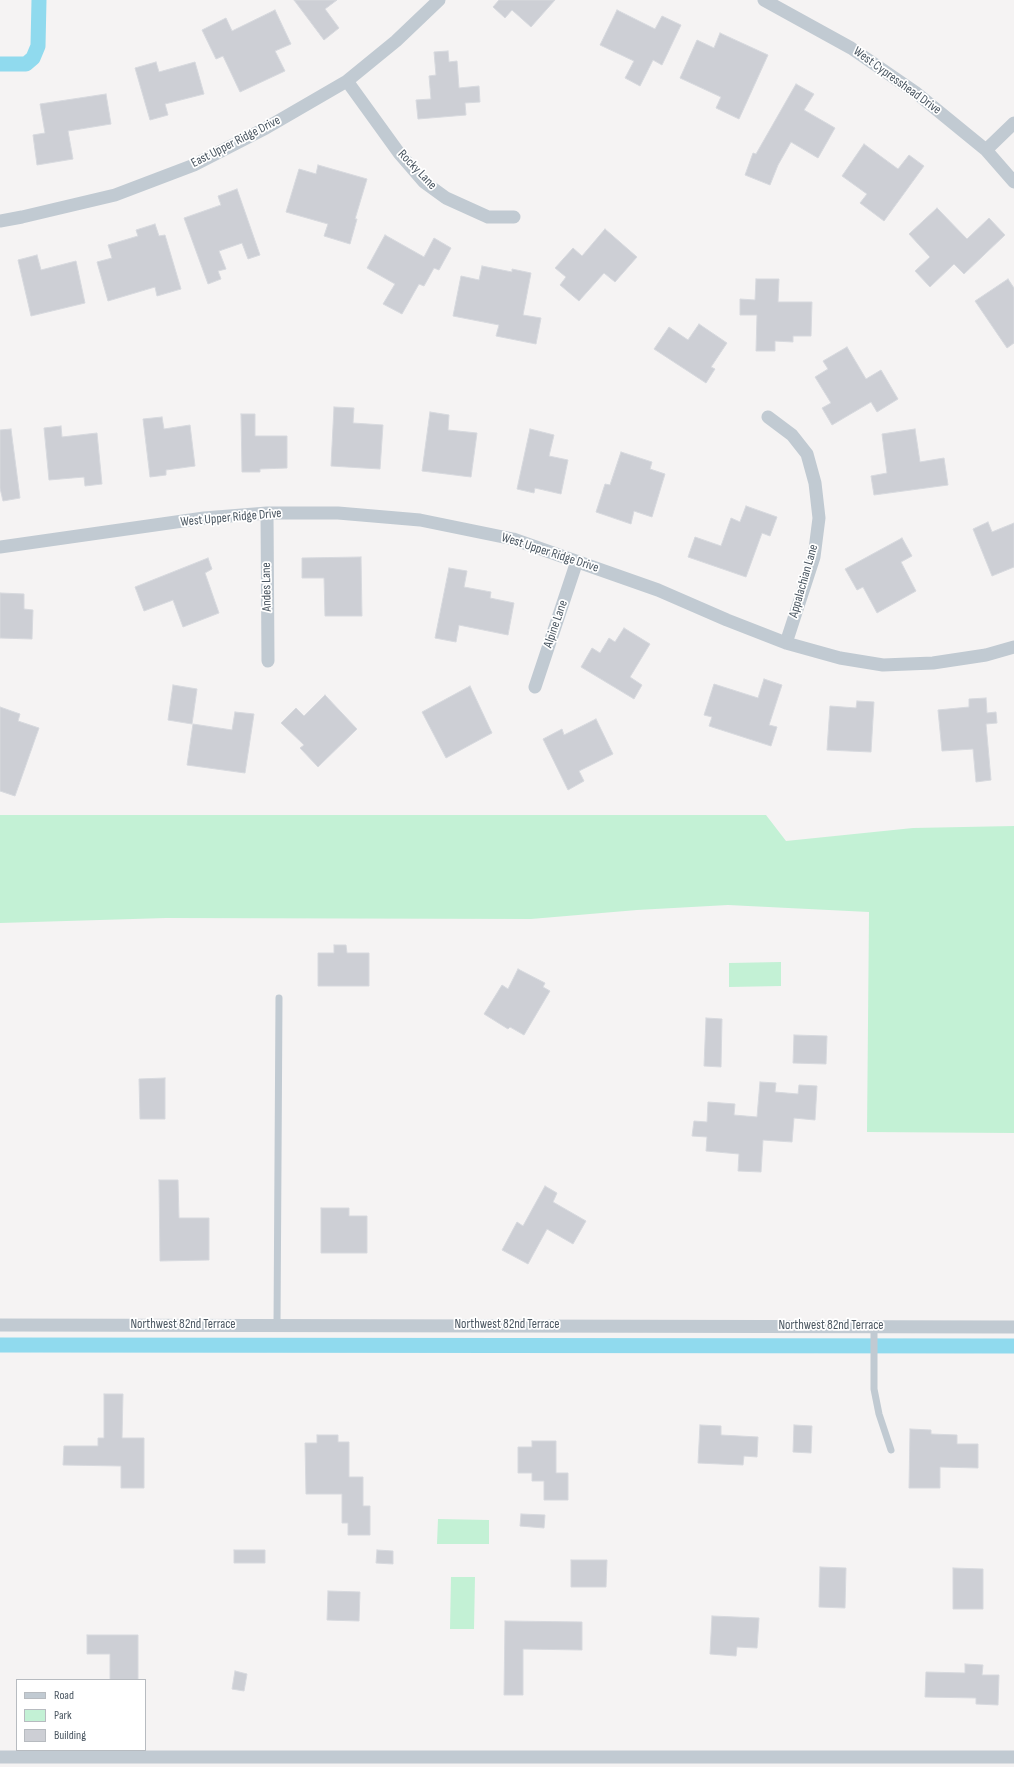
<!DOCTYPE html>
<style>
body{margin:0}
#map{position:relative;width:1014px;height:1767px;overflow:hidden;background:#f5f3f3;font-family:"Sofia Sans Condensed",sans-serif}
canvas{display:block}
.legend{position:absolute;left:16px;top:1679px;width:130px;height:72px;box-sizing:border-box;background:#fff;border:1px solid #b7bbc0;margin:0;padding:5px 7px;list-style:none;font-size:12px;color:#4a5661}
.legend li{display:flex;align-items:center;gap:8px;height:20px}
.legend b{width:20px;border:1px solid #b7bbc0}
</style>
<div id="map">
<canvas width="1014" height="1767"></canvas>
<ul class="legend">
<li><b style="height:5px;background:#c1cad2"></b>Road</li>
<li><b style="height:11px;background:#c3f1d5"></b>Park</li>
<li><b style="height:11px;background:#cdcfd5"></b>Building</li>
</ul>
</div>
<script>
const c = document.querySelector('canvas').getContext('2d');
c.lineJoin = 'round';
function paint(path, color) {
  c.fillStyle = color;
  c.fill(path, 'evenodd');
}
function toPath(rows) {
  const path = new Path2D();
  for (const r of rows) {
    path.moveTo(r[0], r[1]);
    for (let i = 2; i < r.length; i += 2) path.lineTo(r[i], r[i + 1]);
  }
  return path;
}
function stroke(path, color, width, dash) {
  c.strokeStyle = color;
  c.lineWidth = width;
  c.lineCap = dash ? 'butt' : 'round';
  c.setLineDash(dash || []);
  c.stroke(path);
}
function label(font, color, halo, rows, align = 'center') {
  c.font = font + ' "Sofia Sans Condensed",sans-serif';
  c.lineWidth = 3.5;
  c.setLineDash([]);
  c.textBaseline = 'middle';
  c.strokeStyle = halo;
  c.fillStyle = color;
  for (const [text, x, y, turn = 0] of rows) {
    c.save();
    c.translate(x, y);
    c.rotate((+turn || 0) * Math.PI / 180);
    c.textAlign = isNaN(turn) ? turn : align;
    if (halo) c.strokeText(text, 0, 0);
    c.fillText(text, 0, 0);
    c.restore();
  }
}
paint(toPath([
 [0,815,766,815,786,841,913,828,1014,826,1014,1133,867,1132,869,912,728,905,637,910,531,919,166,918,0,923],
 [781,962,781,986,729,987,729,963],
 [438,1519,489,1520,489,1544,437,1544],
 [451,1577,475,1577,474,1629,450,1629]
]), '#c3f1d5');
stroke(toPath([
 [0,64,26,64,33,58,38,46,39,0],
 [0,1345,1014,1346]
]), '#90daee', 15);
const building = toPath([
 [294,0,337,0,325,9,339,28,324,40,294,0],
 [499,0,555,0,531,27,512,10,505,18,493,7,499,0],
 [275,10,291,44,275,51,285,71,240,92,223,56,216,59,202,30,226,18,232,31,275,10],
 [617,10,655,29,662,16,681,25,662,65,653,60,640,86,625,78,634,61,600,45,617,10],
 [720,33,768,55,739,119,716,108,721,97,680,78,697,40,714,48,720,33],
 [448,51,449,62,457,61,459,88,479,86,480,102,465,103,466,115,418,119,416,100,431,99,429,76,436,75,434,52,448,51],
 [156,62,159,72,195,62,204,94,165,104,168,115,150,120,135,68,156,62],
 [796,84,814,94,804,110,835,128,818,158,791,142,778,165,770,185,745,175,753,153,756,154,796,84],
 [106,94,111,124,68,131,73,159,37,165,33,135,45,133,40,104,106,94],
 [864,144,898,169,909,155,924,166,884,221,860,203,867,194,842,176,864,144],
 [318,165,367,179,355,219,357,219,350,244,324,236,328,224,286,212,299,169,316,174,318,165],
 [237,189,260,255,248,259,242,243,219,251,226,269,218,271,221,279,208,284,184,218,221,205,218,196,237,189],
 [937,208,967,239,989,218,1005,235,964,274,954,264,930,287,915,271,930,257,909,234,937,208],
 [155,224,159,236,165,235,181,289,157,296,155,287,108,301,97,262,112,258,108,245,138,236,136,230,155,224],
 [605,229,637,257,615,282,604,273,579,301,560,285,566,277,555,268,573,248,582,256,605,229],
 [385,235,424,257,434,238,451,248,439,270,434,268,424,286,419,284,402,314,383,304,395,284,367,268,385,235],
 [37,255,41,270,76,261,85,303,31,316,18,260,37,255],
 [482,266,512,272,512,269,531,273,523,315,541,318,536,344,496,336,499,325,453,316,461,276,479,280,482,266],
 [756,279,779,279,778,302,812,302,811,336,793,336,793,342,775,341,775,351,756,351,757,315,740,315,740,299,755,300,756,279],
 [1008,279,1014,288,1014,343,1007,348,975,301,1008,279],
 [699,324,727,343,711,367,715,369,706,383,654,349,669,327,688,340,699,324],
 [847,347,866,379,881,370,898,399,877,412,871,402,832,425,822,408,831,403,815,377,828,369,823,361,847,347],
 [334,407,354,408,353,423,383,425,380,469,331,466,334,407],
 [430,412,449,415,448,430,477,433,471,477,422,471,430,412],
 [241,414,255,414,255,436,287,436,287,468,260,469,260,472,242,472,241,414],
 [162,417,164,429,190,425,195,466,166,470,166,475,150,477,143,419,162,417],
 [61,426,62,437,97,433,102,484,85,486,84,477,49,480,44,428,61,426],
 [11,429,20,498,3,501,0,488,0,430,11,429],
 [530,429,554,435,549,456,568,460,561,494,535,488,534,493,517,489,530,429],
 [915,429,920,462,944,458,948,485,874,495,871,476,887,473,882,434,915,429],
 [621,452,652,462,650,469,665,474,652,517,634,511,631,524,596,512,605,484,610,485,621,452],
 [746,506,777,517,770,536,762,533,746,577,688,557,695,537,721,546,731,518,740,522,746,506],
 [988,522,992,532,1014,523,1014,567,992,576,973,529,988,522],
 [902,538,912,556,901,562,916,591,877,613,863,587,857,590,845,569,902,538],
 [361,557,362,616,325,616,324,578,302,578,302,558,361,557],
 [208,558,212,569,205,573,219,613,183,627,173,600,144,611,135,587,208,558],
 [449,568,467,571,464,587,491,592,490,598,514,603,508,635,459,625,456,642,435,638,449,568],
 [0,593,24,594,24,609,33,610,32,639,0,638,0,593],
 [624,628,650,644,630,677,642,685,634,699,581,667,592,648,600,653,609,638,615,642,624,628],
 [764,679,782,685,769,725,777,727,771,746,709,726,712,717,704,715,714,684,758,698,764,679],
 [173,685,197,689,192,724,168,720,173,685],
 [470,686,492,733,446,758,422,712,470,686],
 [325,695,357,729,318,767,300,748,304,745,281,723,296,708,304,716,325,695],
 [986,698,987,713,996,712,997,723,986,724,991,780,976,782,973,749,942,751,938,710,969,707,969,699,986,698],
 [857,701,874,702,871,752,827,750,830,706,856,708,857,701],
 [0,707,20,714,18,721,39,728,15,796,0,791,0,707],
 [235,712,254,714,245,773,187,765,193,724,232,730,235,712],
 [596,719,613,754,579,771,584,781,568,790,543,739,562,729,564,735,596,719],
 [334,945,346,945,347,953,369,953,369,986,318,986,318,953,334,953,334,945],
 [518,969,545,983,543,987,550,991,524,1035,510,1027,508,1029,484,1014,502,985,508,989,518,969],
 [706,1018,722,1019,721,1067,704,1066,706,1018],
 [794,1035,827,1036,826,1064,793,1063,794,1035],
 [165,1078,165,1119,140,1119,139,1079,165,1078],
 [760,1082,776,1083,775,1092,798,1094,799,1085,817,1086,815,1120,794,1118,792,1142,763,1140,761,1172,738,1171,739,1154,706,1151,707,1137,692,1136,694,1121,707,1122,708,1102,735,1104,734,1115,757,1117,760,1082],
 [159,1180,178,1180,179,1218,209,1218,209,1260,160,1261,159,1180],
 [545,1186,557,1193,553,1202,586,1221,573,1244,547,1229,528,1264,502,1250,517,1222,523,1226,545,1186],
 [321,1208,349,1208,349,1216,367,1216,367,1253,321,1253,321,1208],
 [104,1394,123,1394,122,1438,144,1438,144,1488,121,1488,121,1466,63,1465,64,1446,98,1446,98,1438,104,1438,104,1394],
 [700,1425,721,1426,721,1435,758,1437,757,1457,744,1456,743,1465,698,1463,700,1425],
 [794,1425,812,1426,811,1453,793,1452,794,1425],
 [910,1429,931,1430,931,1434,957,1435,957,1444,978,1444,978,1468,940,1467,940,1488,909,1488,910,1429],
 [317,1435,338,1435,338,1442,349,1442,349,1477,363,1477,363,1506,370,1506,370,1535,348,1535,348,1523,342,1523,342,1494,306,1494,305,1443,317,1443,317,1435],
 [532,1441,556,1441,556,1473,568,1473,568,1500,544,1500,544,1481,532,1481,532,1473,518,1473,518,1447,532,1447,532,1441],
 [521,1514,545,1515,544,1528,520,1526,521,1514],
 [234,1550,265,1550,265,1563,234,1563,234,1550],
 [377,1550,393,1551,393,1564,376,1563,377,1550],
 [571,1560,607,1560,606,1587,571,1587,571,1560],
 [820,1567,846,1568,845,1608,819,1607,820,1567],
 [953,1568,983,1569,983,1609,953,1609,953,1568],
 [328,1591,360,1592,359,1621,327,1620,328,1591],
 [712,1616,759,1618,757,1648,737,1647,736,1656,710,1654,712,1616],
 [505,1621,582,1622,582,1650,523,1649,523,1695,504,1695,505,1621],
 [87,1635,138,1635,138,1680,110,1680,110,1654,87,1654,87,1635],
 [965,1664,983,1665,982,1675,999,1675,998,1705,976,1704,976,1698,925,1697,926,1672,965,1673,965,1664],
 [235,1671,247,1674,244,1691,232,1689,235,1671]
]);
paint(building, '#cdcfd5');
stroke(building, '#d7d9de', 1);
stroke(toPath([
 [277,1325,279,998],
 [874,1326,874,1389,879,1414,891,1450]
]), '#c1cad2', 7);
stroke(toPath([
 [764,0,851,48,915,92,986,150,1014,182],
 [347,81,399,153,424,182,446,198,488,217,514,217],
 [986,150,1014,123],
 [0,221,22,217,115,195,194,165,266,128,347,81,396,41,439,0],
 [768,417,792,435,807,454,815,483,819,518,814,557,786,643],
 [267,513,268,661],
 [0,547,204,518,267,513,338,513,420,520,513,539,658,590,727,620,786,643,840,658,883,665,933,663,986,655,1014,647],
 [535,687,577,561],
 [0,1325,1014,1327],
 [0,1757,1014,1757]
]), '#c1cad2', 13);
label('13px', '#4a5661', '#fff', [
 ["West Cypresshead Drive",897,81,36],
 ["East Upper Ridge Drive",236,142,-27],
 ["Rocky Lane",417,170,46],
 ["West Upper Ridge Drive",231,518,-5],
 ["West Upper Ridge Drive",550,553,18],
 ["Appalachian Lane",804,581,-74],
 ["Andes Lane",267,587,-91],
 ["Alpine Lane",556,624,-71],
 ["Northwest 82nd Terrace",183,1325],
 ["Northwest 82nd Terrace",507,1325],
 ["Northwest 82nd Terrace",831,1326]
]);
</script>
